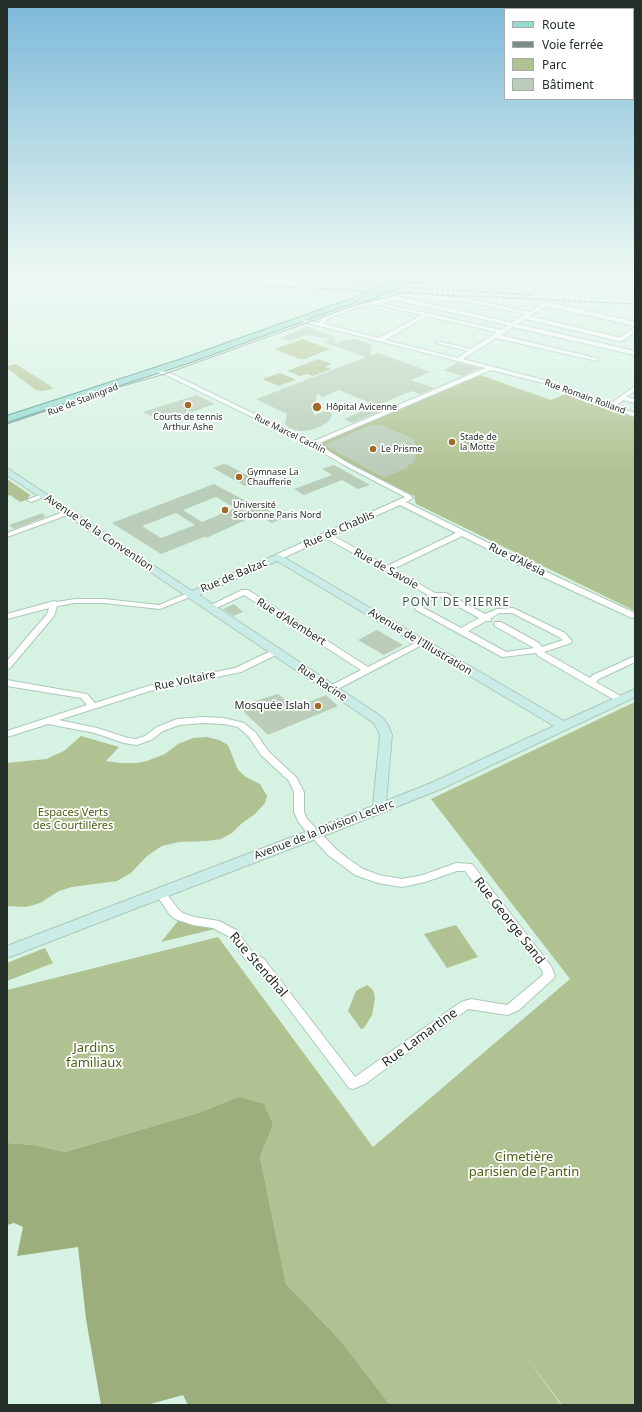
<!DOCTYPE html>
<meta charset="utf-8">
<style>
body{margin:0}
#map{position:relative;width:642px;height:1412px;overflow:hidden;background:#d6f2e3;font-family:"Noto Sans",sans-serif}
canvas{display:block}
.frame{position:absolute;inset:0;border:8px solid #242f29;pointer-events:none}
.legend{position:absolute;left:504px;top:8px;width:130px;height:92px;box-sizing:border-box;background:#fff;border:1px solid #a7aca9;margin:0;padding:5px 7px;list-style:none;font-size:12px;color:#242f29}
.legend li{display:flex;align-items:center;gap:8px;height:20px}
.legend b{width:20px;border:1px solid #a7aca9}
</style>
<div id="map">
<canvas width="642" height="1412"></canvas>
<div class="frame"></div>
<ul class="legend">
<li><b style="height:5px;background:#95dad0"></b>Route</li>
<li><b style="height:5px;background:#7a8d83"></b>Voie ferrée</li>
<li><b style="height:11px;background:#b0c291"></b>Parc</li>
<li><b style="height:11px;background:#b9cdb8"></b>Bâtiment</li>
</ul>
</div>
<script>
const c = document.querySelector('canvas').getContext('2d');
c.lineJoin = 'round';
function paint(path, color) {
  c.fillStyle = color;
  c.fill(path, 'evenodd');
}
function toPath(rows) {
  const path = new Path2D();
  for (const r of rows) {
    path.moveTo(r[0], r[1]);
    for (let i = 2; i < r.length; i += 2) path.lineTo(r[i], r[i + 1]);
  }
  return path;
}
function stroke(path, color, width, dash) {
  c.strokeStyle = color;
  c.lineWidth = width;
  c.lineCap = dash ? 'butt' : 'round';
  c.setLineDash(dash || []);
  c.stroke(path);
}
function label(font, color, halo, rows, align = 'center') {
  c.font = font + ' "Noto Sans",sans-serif';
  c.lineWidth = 3.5;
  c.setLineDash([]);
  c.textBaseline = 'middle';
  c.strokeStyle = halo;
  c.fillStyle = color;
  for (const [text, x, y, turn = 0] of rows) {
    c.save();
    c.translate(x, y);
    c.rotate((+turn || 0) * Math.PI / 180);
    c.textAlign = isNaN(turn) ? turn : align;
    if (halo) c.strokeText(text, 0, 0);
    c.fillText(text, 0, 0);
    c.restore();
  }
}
paint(toPath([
 [303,339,330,349,305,359,299,359,274,349],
 [318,359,332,364,325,367,331,369,313,376,307,374,300,376,287,371],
 [16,364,52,387,53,389,41,391,36,390,8,369,9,369,7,366],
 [280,373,295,379,295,380,279,386,262,379],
 [480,375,551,400,565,394,570,393,635,418,635,611,416,504,414,496,364,472,317,445,318,443],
 [7,479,30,495,28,498,29,499,20,502,10,495,7,496],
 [635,702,635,1405,562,1405,522,1351,561,1405,390,1405,341,1341,286,1284,260,1157,273,1125,238,1097,198,1113,65,1152,34,1145,7,1143,7,990,218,937,373,1147,570,979,431,799],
 [81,736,119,747,106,761,120,763,137,763,147,761,165,754,178,744,193,738,207,737,219,740,228,745,238,770,246,777,260,784,267,796,265,803,255,814,241,824,232,833,221,839,207,841,179,842,162,846,147,856,131,873,117,881,72,887,59,891,40,903,26,907,7,906,7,763,46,759,64,751],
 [178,921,219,928,161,942],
 [456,925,478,957,447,968,424,934],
 [45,948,53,963,7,981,7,963],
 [367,985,373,990,375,998,372,1015,364,1028,361,1029,348,1011,356,991]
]), '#b0c291');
paint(toPath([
 [238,1097,264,1104,273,1125,260,1157,286,1284,341,1341,390,1405,188,1405,183,1395,147,1405,101,1405,86,1319,78,1247,17,1256,23,1227,14,1223,7,1225,7,1143,34,1145,65,1152,198,1113]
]), '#9cae7b');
paint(toPath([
 [307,327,332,336,331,339,306,335,289,341,280,338],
 [335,337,335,344,346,340,356,339,372,345,370,356,378,353,431,372,411,380,434,388,420,394,411,391,374,407,378,405,386,409,352,423,344,419,370,408,362,405,368,402,339,390,323,397,317,394,314,415,329,410,332,415,330,420,322,426,311,430,299,431,289,428,285,424,287,414,256,399,366,357,323,342],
 [458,363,480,368,462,376,443,370],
 [197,395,215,404,186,414,189,415,170,421,165,418,158,420,143,412],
 [371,425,380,425,413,438,416,446,416,455,412,464,408,464,407,468,384,478,324,445],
 [223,464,228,465,254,479,252,480,255,482,245,486,213,468],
 [334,465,370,485,358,489,342,480,304,495,294,489,332,475,322,469],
 [214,484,259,508,262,507,283,518,272,523,257,515,206,538,204,537,161,554,112,523],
 [216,497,235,508,202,522,183,510],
 [176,513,195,525,161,538,142,526],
 [43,513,45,517,14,529,9,525],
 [234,604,243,612,233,616,223,609],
 [377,630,403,645,384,655,358,640],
 [278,694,294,708,326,695,338,706,268,735,241,709,254,704,252,702]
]), '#b9cdb8');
stroke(toPath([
 [392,280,419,280]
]), '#b2cbbe', 8, [8, 4]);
const street = toPath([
 [409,294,467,298,529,312,543,303,549,302,635,322,635,326,546,306,529,316,618,337,621,337,635,327,635,332,624,340,618,341,526,319,517,324,635,351,635,355,513,327,500,335,600,359,597,361,496,338,463,359,555,383,610,404,635,386,635,391,626,397,635,399,635,403,623,400,616,406,635,413,635,417,551,385,491,370,317,444,348,463,410,495,413,498,406,502,551,574,635,613,635,618,632,618,545,578,462,536,393,569,435,593,446,593,485,614,497,609,513,608,565,633,572,641,571,643,544,652,590,678,593,675,635,656,635,662,599,679,596,682,624,698,625,700,624,702,618,702,538,656,536,653,502,657,416,610,414,606,415,604,428,595,326,538,281,559,275,559,275,555,405,497,344,465,310,445,168,376,156,372,159,370,172,374,312,442,485,368,300,321,300,319,319,323,323,317,355,305,396,296,512,323,525,314,467,302,407,297,406,296,409,294],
 [396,300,508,325,501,330,381,303,396,300],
 [374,304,422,315,379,338,324,324,327,319,358,307,374,304],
 [427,316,497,332,471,349,436,341,436,343,468,351,457,358,385,340,427,316],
 [400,505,456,533,387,566,332,535,400,505],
 [435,597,441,597,479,618,461,628,422,607,435,597],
 [499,613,512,613,559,637,563,640,542,647,539,643,501,622,495,622,494,624,495,626,534,648,506,652,468,631,486,621,491,621,491,618,499,613],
 [44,493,46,494,46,496,31,502,27,500,44,493],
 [66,511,72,511,73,513,7,537,7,533,66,511],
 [242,590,248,590,368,667,419,641,422,640,426,643,334,691,328,691,327,689,328,687,361,670,244,595,214,609,208,609,207,607,242,590],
 [188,593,194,593,195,595,160,609,104,603,75,603,57,606,54,616,10,668,7,669,7,661,47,614,49,608,7,619,7,614,54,601,57,602,75,599,104,599,159,605,188,593],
 [275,649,279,652,278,654,241,672,150,691,59,720,97,728,128,738,136,739,145,736,157,727,177,719,203,717,224,718,244,723,256,733,268,751,296,777,304,792,304,812,307,819,336,849,347,858,363,869,379,875,402,879,423,875,456,863,472,864,551,966,555,976,553,979,519,1010,508,1015,468,1009,365,1084,353,1089,349,1088,256,965,245,959,228,936,213,928,193,925,175,919,170,915,155,893,156,890,160,889,164,890,178,909,183,913,194,917,219,921,236,930,253,953,264,959,355,1077,461,1002,471,999,507,1005,543,975,542,970,465,871,457,871,425,882,402,887,378,883,355,875,328,855,299,823,294,812,294,792,289,781,261,755,249,737,238,727,224,724,203,723,179,725,163,731,151,740,137,745,124,743,95,733,48,724,7,737,7,731,87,705,81,698,7,686,7,680,87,694,95,703,148,686,235,668,275,649]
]);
const secondary = toPath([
 [7,468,192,591,278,554,564,721,635,689,635,697,441,789,321,837,7,958,7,946,373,806,380,735,374,723,7,475,7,468],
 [277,561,554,726,431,783,386,801,392,735,388,725,382,717,199,595,277,561]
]);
const primary = toPath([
 [329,275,392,278,396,280,392,282,352,281,329,275],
 [432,275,450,275,419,282,415,280,416,278,432,275],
 [359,296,362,296,366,298,191,362,7,422,7,416,185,358,359,296]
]);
stroke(street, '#acc8b9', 2);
stroke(secondary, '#acc8b9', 2);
stroke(primary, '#408e81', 2);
paint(street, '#fff');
paint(secondary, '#caece7');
paint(primary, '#95dad0');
stroke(toPath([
 [7,424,112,389,165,374,359,304,397,295,460,275]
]), '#7a8d83', 1);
stroke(toPath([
 [40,275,635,304],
 [302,275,333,282,369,287],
 [364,285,534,295]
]), '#7a8d83', 1.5, [3.5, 2]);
const primaryBridge = toPath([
 [409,280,420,277],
 [362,298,399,284]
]);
stroke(primaryBridge, '#408e81', 10, []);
stroke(primaryBridge, '#95dad0', 8);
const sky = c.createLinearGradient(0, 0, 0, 473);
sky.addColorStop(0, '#7bb8d9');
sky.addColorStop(0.58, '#edf9f2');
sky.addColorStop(1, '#edf9f200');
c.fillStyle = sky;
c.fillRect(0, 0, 642, 473);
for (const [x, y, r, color] of [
 [188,405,4,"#a26a27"],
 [317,407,5,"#a26a27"],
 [452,442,4,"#a26a27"],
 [373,449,4,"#a26a27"],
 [239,477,4,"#a26a27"],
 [225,510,4,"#a26a27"],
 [318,706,4,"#a26a27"]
]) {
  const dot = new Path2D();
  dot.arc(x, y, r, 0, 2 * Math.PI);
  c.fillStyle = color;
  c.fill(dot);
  stroke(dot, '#fff', 1.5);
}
label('9px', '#242f29', '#fff', [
 ["Rue Romain Rolland",585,397,20],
 ["Rue de Stalingrad",83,400,-21],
 ["Rue Marcel Cachin",290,434,26]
]);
label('9px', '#242f29', '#fff', [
 ["Hôpital Avicenne",326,407],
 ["Courts de tennis",188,417,"center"],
 ["Arthur Ashe",188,427,"center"],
 ["Stade de",460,437],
 ["la Motte",460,447],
 ["Le Prisme",381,449],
 ["Gymnase La",247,472],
 ["Chaufferie",247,482],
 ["Université",233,505],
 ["Sorbonne Paris Nord",233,515]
], 'left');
label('11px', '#242f29', '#fff', [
 ["Rue de Chablis",339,530,-24],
 ["Avenue de la Convention",99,533,34],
 ["Rue d'Alésia",517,560,26],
 ["Rue de Savoie",386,569,29],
 ["Rue de Balzac",234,576,-23],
 ["Rue d'Alembert",291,622,32],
 ["Avenue de l'Illustration",420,642,31],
 ["Rue Voltaire",185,681,-12],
 ["Rue Racine",322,683,34],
 ["Avenue de la Division Leclerc",324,830,-21]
]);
label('11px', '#242f29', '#fff', [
 ["Mosquée Islah",310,706]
], 'right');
label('11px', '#4b6014', '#fff', [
 ["Espaces Verts",73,813],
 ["des Courtillères",73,826]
]);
c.letterSpacing = '1px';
label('12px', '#445c50', '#fff', [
 ["PONT DE PIERRE",456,603]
]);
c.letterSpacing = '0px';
label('13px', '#242f29', '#fff', [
 ["Rue George Sand",509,921,52],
 ["Rue Stendhal",258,965,49],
 ["Rue Lamartine",420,1038,-36]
]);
label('13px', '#4b6014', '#fff', [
 ["Jardins",94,1048],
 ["familiaux",94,1063],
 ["Cimetière",524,1157],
 ["parisien de Pantin",524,1172]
]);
</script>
